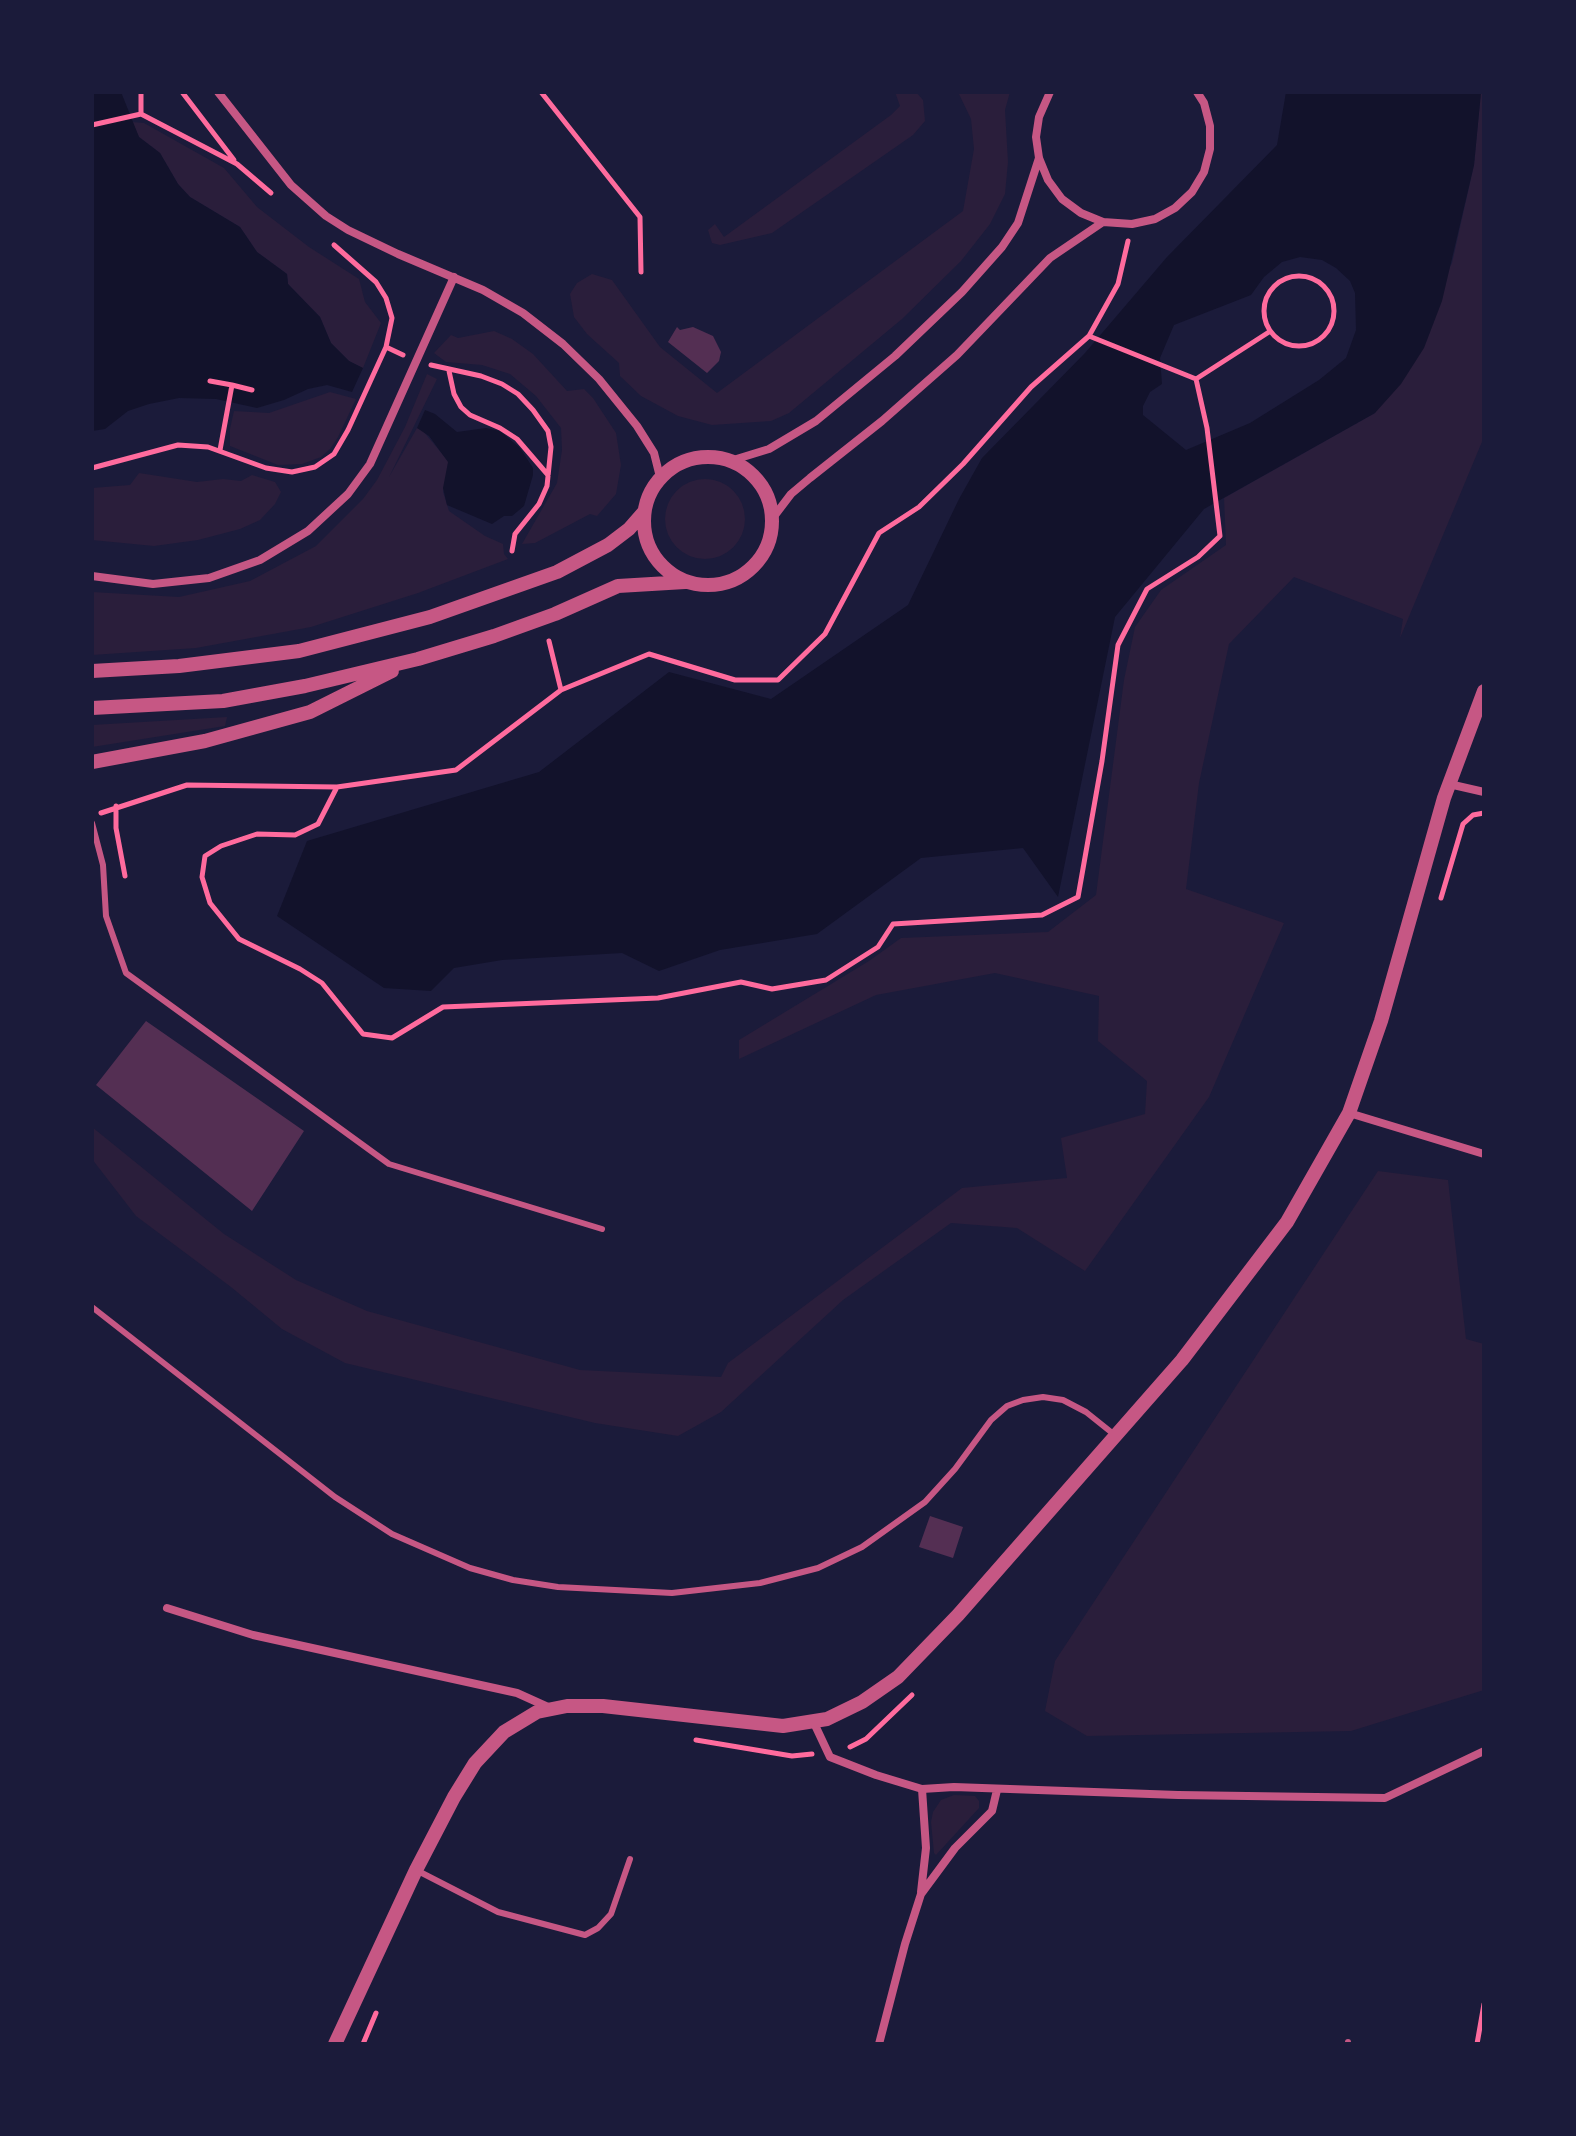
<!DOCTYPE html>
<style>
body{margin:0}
#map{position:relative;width:1576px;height:2136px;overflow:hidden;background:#1b1b3a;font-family:Rubik,sans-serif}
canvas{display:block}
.frame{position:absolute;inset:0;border:94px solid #1b1b3a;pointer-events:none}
</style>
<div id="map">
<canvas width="1576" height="2136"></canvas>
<div class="frame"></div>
</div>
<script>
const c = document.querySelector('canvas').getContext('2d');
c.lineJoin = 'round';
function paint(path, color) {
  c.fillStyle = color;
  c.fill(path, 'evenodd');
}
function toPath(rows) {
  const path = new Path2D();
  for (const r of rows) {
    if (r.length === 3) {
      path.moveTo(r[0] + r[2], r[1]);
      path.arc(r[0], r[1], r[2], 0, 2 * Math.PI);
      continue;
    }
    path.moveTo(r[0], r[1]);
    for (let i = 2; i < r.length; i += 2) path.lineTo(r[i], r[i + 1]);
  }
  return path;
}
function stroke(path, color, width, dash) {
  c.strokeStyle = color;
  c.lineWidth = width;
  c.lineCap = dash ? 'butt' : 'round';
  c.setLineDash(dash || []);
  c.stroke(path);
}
paint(toPath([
 [895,92,916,92,923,100,925,121,913,135,772,233,720,245,712,243,708,230,715,224,724,237,891,115,900,106],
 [958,92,1010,92,1005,110,1008,162,1005,194,990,224,961,261,902,319,789,413,771,421,712,425,678,416,641,396,620,376,619,363,587,334,574,317,570,294,577,283,592,274,612,280,660,347,717,393,963,211,974,149,971,119],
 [1481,92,1484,92,1484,437,1400,638,1403,619,1294,577,1229,644,1199,783,1186,889,1284,923,1209,1097,1085,1271,1017,1228,951,1223,843,1300,721,1412,678,1436,595,1423,345,1363,282,1329,231,1287,136,1216,92,1159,92,1127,224,1234,296,1280,367,1311,580,1370,721,1377,728,1363,962,1188,1067,1178,1061,1138,1145,1114,1147,1081,1098,1041,1099,996,995,973,876,995,739,1059,739,1040,869,961,901,938,1048,932,1096,895,1124,680,1135,627,1161,590,1226,545,1224,498,1375,413,1452,263,1474,165],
 [132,122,144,123,224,168,257,207,309,247,359,279,365,302,381,323,363,368,349,361,331,343,320,317,288,284,287,274,257,252,240,227,190,197,178,184,160,153,139,137],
 [494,331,512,339,533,354,567,391,584,389,593,398,616,433,621,465,616,494,597,516,590,514,535,543,522,544,557,483,562,450,561,428,536,396,510,374,482,365,446,362,434,353,451,335,458,338],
 [427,374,437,379,389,477,417,428,423,431,449,462,443,492,449,511,485,536,503,544,504,554,508,559,418,593,311,627,196,648,92,655,92,592,179,597,250,581,316,546,363,499,377,480,405,427],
 [330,392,356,399,338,437,330,449,321,457,302,464,278,465,230,446,230,429,234,411,269,413],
 [139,473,197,482,223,479,241,481,252,475,275,482,281,492,275,504,260,520,240,529,198,540,154,546,92,540,92,488,130,485],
 [705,519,40],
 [227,717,225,726,92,747,92,725],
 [1378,1171,1448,1180,1466,1339,1484,1344,1484,1690,1351,1731,1087,1736,1045,1711,1055,1661],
 [954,1795,975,1796,979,1801,979,1808,936,1855,934,1853,931,1822,933,1812,941,1800]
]), '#2a1e3b');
paint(toPath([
 [92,92,121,92,139,137,160,153,178,184,190,197,240,227,257,252,287,274,288,284,320,317,331,343,349,361,363,368,352,392,327,385,308,389,284,400,257,408,216,399,179,398,149,404,128,411,105,429,92,431],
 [1286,92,1481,92,1474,165,1442,301,1424,348,1401,384,1375,413,1204,509,1115,617,1058,897,1023,848,921,858,817,934,720,950,659,971,622,953,502,960,454,968,431,991,384,988,277,916,307,841,539,772,669,672,771,699,908,605,959,499,982,458,1085,353,1167,257,1277,145],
 [1300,257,1322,260,1336,268,1350,281,1355,293,1356,330,1346,358,1319,380,1250,423,1186,450,1143,415,1143,406,1150,392,1162,384,1160,358,1174,325,1251,295,1264,277,1282,262],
 [425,410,435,414,457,432,486,428,500,431,520,448,533,468,533,475,524,506,512,516,504,516,492,524,447,505,443,488,448,462,429,436,417,428]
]), '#12122b');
paint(toPath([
 [677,327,680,330,693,327,713,336,721,352,719,361,707,373,668,342],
 [146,1021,304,1131,252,1211,96,1085],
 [930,1516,963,1527,953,1558,919,1547]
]), '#542f53');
stroke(toPath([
 [182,92,234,160],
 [541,92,640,217,641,272],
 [141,114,141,92],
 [92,125,141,114,237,164,271,193],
 [1299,311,35],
 [386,347,403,355],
 [431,365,481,376,502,384,518,394,533,410,548,431,551,447,547,486,539,504,515,534,512,551],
 [449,371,454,394,461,407,470,415,500,428,517,439,548,475],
 [1196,379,1269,332],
 [210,381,232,385],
 [220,450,232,385,252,390],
 [92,468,178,445,208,447,266,468,292,472,315,467,334,454,348,430,386,347,392,318,386,298,376,282,334,245],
 [549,641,561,690],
 [337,787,318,824,295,835,257,834,221,846,205,856,202,877,210,903,239,939,300,969,322,983,363,1034,392,1038,443,1007,658,998,741,982,772,989,826,980,878,947,893,924,1042,915,1078,897,1102,761,1118,645,1147,589,1198,557,1220,536,1207,428,1196,379,1089,336],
 [116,806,116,828,125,876],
 [101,813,187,785,337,787,456,770,561,690,649,654,735,680,778,680,825,634,879,533,919,507,963,464,1031,387,1089,336,1118,284,1128,241],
 [1441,898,1463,824,1473,815,1484,813],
 [696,1740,792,1756,812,1754],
 [850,1747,866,1739,912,1695],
 [363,2044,376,2013],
 [1477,2044,1484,2004]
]), '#ff6b9d', 5);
stroke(toPath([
 [92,823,103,865,106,916,126,973,389,1164,602,1229],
 [92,1307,335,1497,392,1534,470,1568,513,1580,558,1587,672,1593,760,1583,818,1568,862,1547,925,1502,955,1469,991,1420,1007,1406,1023,1400,1043,1397,1063,1400,1086,1412,1116,1436],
 [418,1871,498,1912,585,1935,598,1928,611,1914,630,1859],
 [1348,2044,1348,2042]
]), '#c65784', 6);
stroke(toPath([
 [218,92,291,185,326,216,348,230,398,254,483,290,523,313,563,344,599,379,637,426,654,453,660,477],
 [1050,92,1039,117,1036,137,1039,158,1048,180,1062,199,1081,213,1103,222,1132,224,1155,219,1175,208,1192,192,1204,172,1210,149,1210,126,1204,103,1197,92],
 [730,461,769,449,816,421,895,356,962,292,1002,247,1018,223,1039,158],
 [772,519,791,494,810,478,882,421,957,355,1050,258,1103,222],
 [92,576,153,584,209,578,260,560,308,531,348,494,370,464,454,277],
 [1449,784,1484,792],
 [1349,1113,1484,1154],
 [167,1608,253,1635,517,1693,548,1707],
 [814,1723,830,1757,876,1775,922,1789,954,1787,1178,1795,1385,1798,1484,1751],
 [921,1892,926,1848,922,1789],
 [879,2044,905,1944,921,1894,955,1848,992,1811,997,1790]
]), '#c65784', 8);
stroke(toPath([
 [708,521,64],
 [92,671,179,666,299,651,430,617,557,572,608,545,629,529,643,513],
 [92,708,223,701,305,686,418,659,494,636,555,614,618,586,685,582],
 [92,762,205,741,310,712,392,671],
 [335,2044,416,1870,454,1797,475,1763,504,1732,537,1712,567,1706,603,1706,783,1726,827,1719,862,1702,898,1677,958,1615,1182,1360,1287,1222,1349,1113,1381,1021,1444,798,1484,691]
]), '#c65784', 14);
</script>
